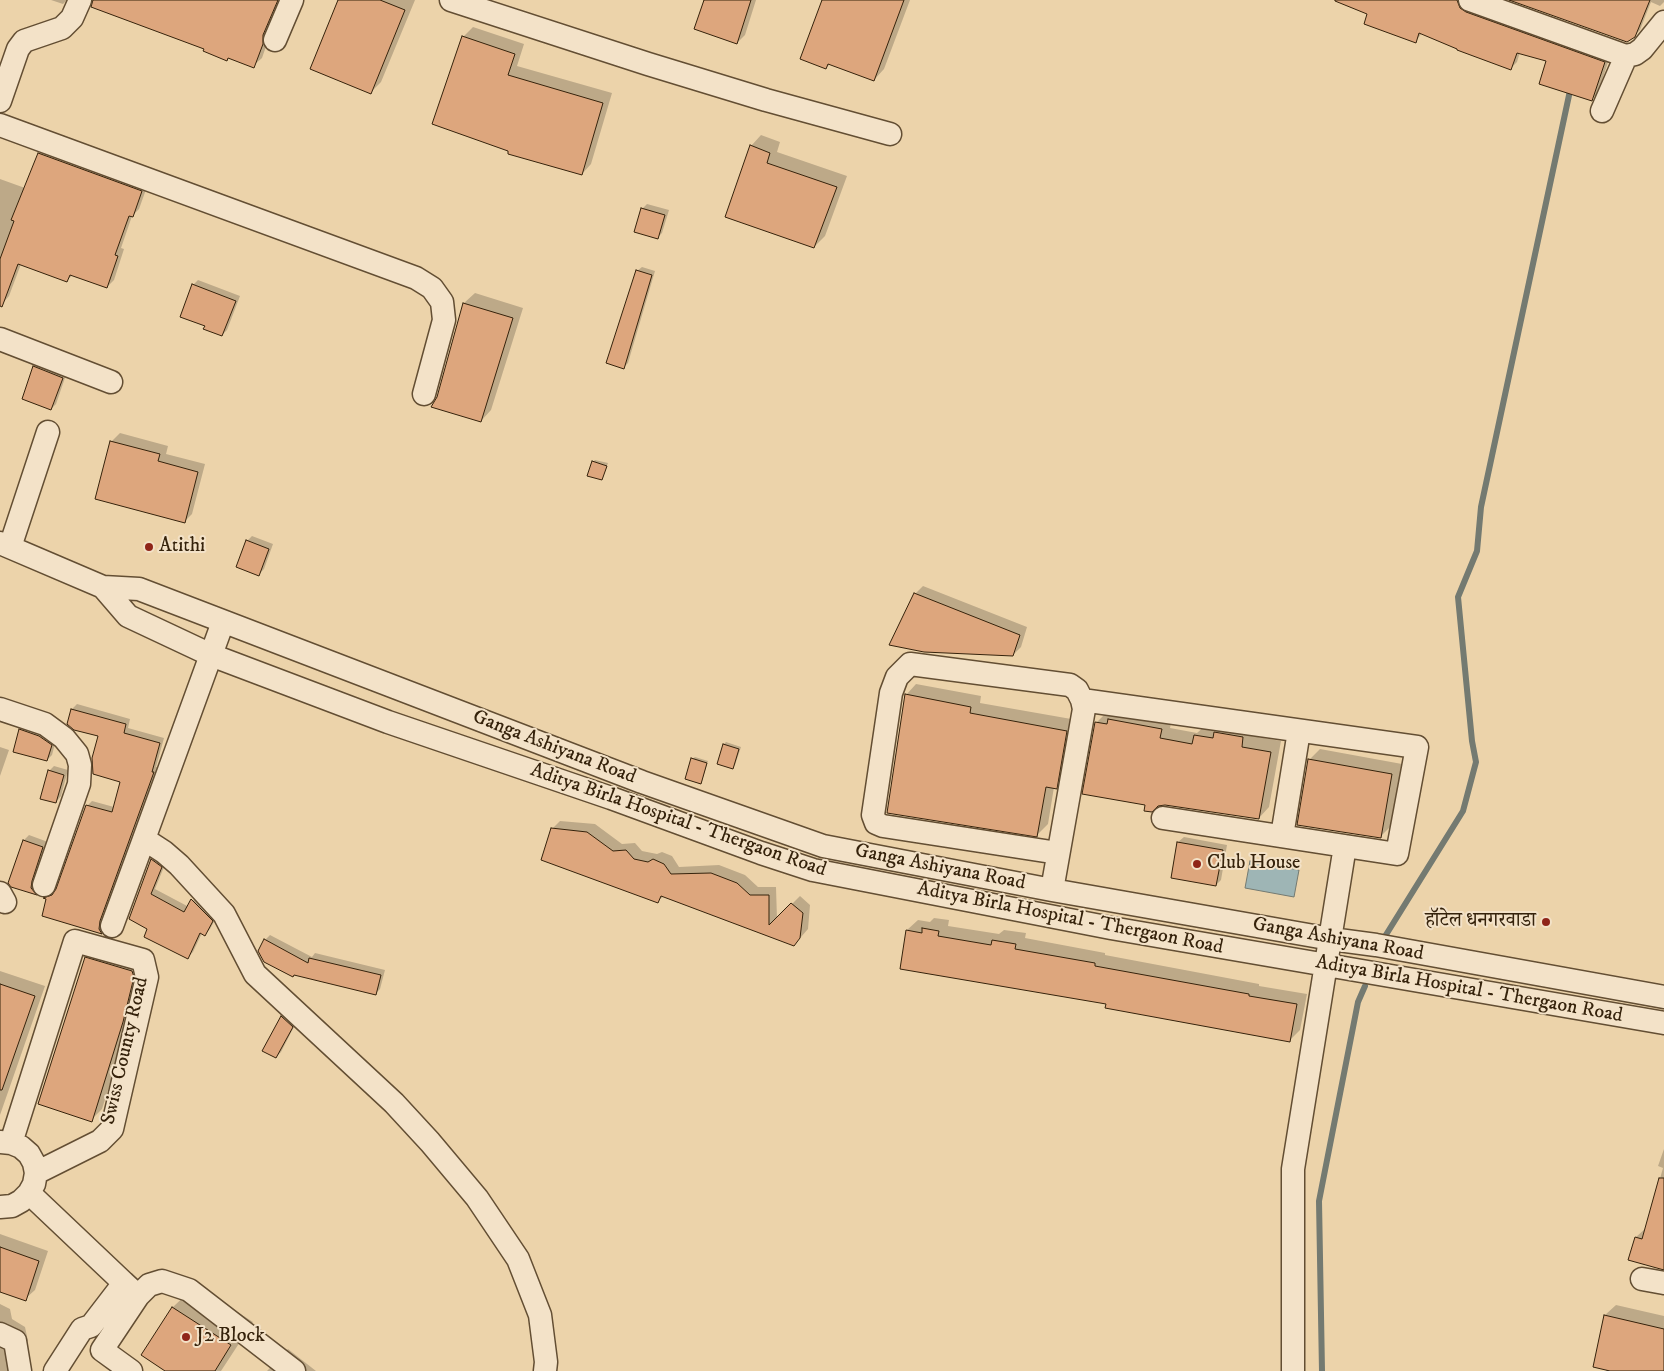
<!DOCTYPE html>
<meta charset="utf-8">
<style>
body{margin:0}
canvas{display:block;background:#ecd3aa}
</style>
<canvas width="1664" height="1371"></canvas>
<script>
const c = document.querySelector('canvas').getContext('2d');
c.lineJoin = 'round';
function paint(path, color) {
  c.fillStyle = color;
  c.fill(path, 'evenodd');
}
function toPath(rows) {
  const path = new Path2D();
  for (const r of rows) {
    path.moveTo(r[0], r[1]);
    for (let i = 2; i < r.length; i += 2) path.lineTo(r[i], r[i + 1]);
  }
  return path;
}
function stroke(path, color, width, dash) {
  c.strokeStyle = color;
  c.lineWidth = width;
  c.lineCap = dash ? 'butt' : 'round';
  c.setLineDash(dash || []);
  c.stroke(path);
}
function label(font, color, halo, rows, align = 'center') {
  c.font = font + ' "IM FELL DW Pica","Noto Serif Devanagari",serif';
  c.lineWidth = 4;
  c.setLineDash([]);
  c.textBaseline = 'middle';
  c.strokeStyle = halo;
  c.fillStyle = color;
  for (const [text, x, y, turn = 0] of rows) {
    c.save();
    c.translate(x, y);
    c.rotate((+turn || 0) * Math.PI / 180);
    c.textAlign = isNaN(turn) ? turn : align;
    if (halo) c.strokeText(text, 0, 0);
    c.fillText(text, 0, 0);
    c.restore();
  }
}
const water = toPath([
 [1250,861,1299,870,1294,897,1245,888,1250,861]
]);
paint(water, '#9eb5b5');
stroke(water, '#747a71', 1);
paint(toPath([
 [51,0,67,0,63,4],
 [94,0,282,0,262,58,253,66,205,49],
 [340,0,415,0,381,82,371,92],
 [705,0,756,0,745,35,737,43],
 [823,0,910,0,884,69,874,80,830,64,826,68],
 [1349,0,1442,0,1474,13,1610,56,1598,93,1592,99,1548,60,1520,52,1517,62,1511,68,1422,33,1415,42],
 [1513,0,1664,0,1664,2,1660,6,1651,2,1640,30,1634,36],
 [473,27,524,44,517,66,612,93,591,164,582,174,434,124,464,36],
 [761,135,780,142,777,152,847,176,825,236,814,247,751,146],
 [46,147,148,184,139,209,132,216,121,248,124,249,114,280,107,287,73,275,67,280,21,264,9,296,3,303,0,302,0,179,25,188,39,154],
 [647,204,669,210,662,233,657,238,642,209],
 [642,267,655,271,628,363,624,367,637,271],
 [198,280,240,296,227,330,222,335,206,326,193,285],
 [475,293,523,308,491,410,481,421,438,398,464,303],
 [40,362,67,372,56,404,51,409,34,367],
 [120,433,168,446,166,454,205,464,192,514,184,522,96,498,112,441],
 [595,460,608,463,602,479,593,462],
 [252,536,273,544,264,569,259,574,247,541],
 [923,586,1027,627,1021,647,1013,655,891,644,915,594],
 [916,684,981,696,980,703,1077,720,1067,777,1056,788,1054,787,1048,824,1037,835,906,695],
 [77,704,130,719,128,728,164,738,156,767,159,767,106,928,102,933,43,915,48,898,46,897,50,893,57,891,87,806,92,801,114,807,122,781,99,735,72,709],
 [1107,712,1172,719,1170,728,1197,733,1206,725,1253,727,1252,736,1281,741,1269,807,1259,818,1165,804,1147,804,1096,723],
 [25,725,56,740,52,755,47,760,20,730],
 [726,742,741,747,735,765,733,768,724,744],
 [0,747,9,750,0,776],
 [1320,749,1402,764,1391,826,1380,837,1309,760],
 [695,757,708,761,702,781,700,783,692,759],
 [54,766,68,770,61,796,56,802,49,771],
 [560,821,595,824,622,844,635,843,642,851,657,854,662,852,672,856,679,867,719,865,745,875,758,887,776,887,777,919,800,896,810,905,808,929,794,945,664,896,658,901,552,829],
 [29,835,48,842,41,889,36,894,12,885,24,840],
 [1184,837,1227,845,1221,880,1216,885,1178,842],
 [157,855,166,862,155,889,189,907,197,895,217,916,210,929,205,934,202,933,193,952,188,957,149,928,152,860],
 [934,918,949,920,948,926,999,934,1004,930,1026,933,1025,938,1105,953,1105,955,1259,984,1259,986,1307,994,1300,1030,1290,1040,1107,1003,907,930,918,920,930,922],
 [270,935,312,957,315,953,385,970,380,989,375,994,259,951,265,940],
 [96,947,142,960,133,1011,102,1109,91,1120,86,958],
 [0,971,45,986,0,1115],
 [286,1011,297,1021,281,1052,276,1057,264,1051,282,1016],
 [1664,1149,1664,1269,1636,1237,1646,1228,1663,1168,1658,1166],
 [0,1234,48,1251,35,1290,25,1299,0,1290],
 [196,1285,253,1322,221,1371,167,1371,143,1355,173,1307],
 [0,1304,10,1309,12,1319,25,1327,28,1341,14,1355,13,1371,0,1371],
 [1616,1305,1664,1316,1664,1371,1606,1371,1605,1315],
 [288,1349,316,1371,267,1371]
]), '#0003');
stroke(toPath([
 [1384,938,1463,811,1476,762,1472,741,1458,597,1477,551,1481,507,1571,86],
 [1322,1371,1319,1201,1358,1002,1365,986]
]), '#747a71', 6);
const building = toPath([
 [93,0,278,0,263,35,263,44,254,68,228,58,227,61,203,51,204,49,91,7,93,0],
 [338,0,380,0,405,10,371,94,310,69,338,0],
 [704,0,751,0,737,44,694,29,704,0],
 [822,0,904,0,874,81,828,64,826,69,800,59,822,0],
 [1335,0,1457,0,1460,8,1466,12,1605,62,1592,101,1539,84,1546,61,1517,53,1511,70,1457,50,1457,49,1419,33,1416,43,1364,24,1367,14,1335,1,1335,0],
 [1509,0,1650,0,1635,37,1627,42,1509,0],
 [462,36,515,54,508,75,603,103,582,175,508,154,508,151,432,124,462,36],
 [750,145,770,153,767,163,837,187,814,248,725,217,750,145],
 [38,153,142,191,133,217,129,216,115,255,118,256,107,288,70,275,67,282,18,264,2,307,0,306,0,259,14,221,11,220,38,153],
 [641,208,665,215,658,239,634,232,641,208],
 [636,270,652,275,624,369,606,363,636,270],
 [192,284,236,301,222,336,203,329,205,326,180,317,192,284],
 [463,303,513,318,481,422,431,407,437,397,463,303],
 [33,366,63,378,51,410,22,399,33,366],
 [110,441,160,454,158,461,198,472,185,523,95,499,110,441],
 [592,461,607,466,602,480,587,476,592,461],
 [246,540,269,549,259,576,236,567,246,540],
 [914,593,1020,635,1013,656,924,652,889,645,914,593],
 [905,694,971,707,970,713,1067,731,1057,789,1046,787,1037,837,887,813,905,694],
 [71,709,126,724,124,733,160,743,152,772,154,772,100,921,99,929,102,934,42,916,46,899,43,898,52,895,56,889,86,805,112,812,120,782,93,774,92,758,98,736,74,730,67,724,71,709],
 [1108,719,1162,729,1160,738,1192,744,1194,735,1213,738,1214,732,1243,737,1242,747,1271,752,1259,819,1165,805,1158,806,1152,812,1144,811,1145,805,1082,794,1095,722,1107,724,1108,719],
 [19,729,39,736,52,745,47,761,13,752,19,729],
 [723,744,739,749,733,769,717,764,723,744],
 [691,758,707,763,701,784,685,779,691,758],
 [1308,759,1392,774,1381,838,1297,825,1308,759],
 [48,770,64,775,56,803,40,799,48,770],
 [551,828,587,832,613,851,626,850,634,859,648,862,653,859,664,864,671,874,711,873,737,883,750,895,769,895,769,925,791,903,803,913,800,938,794,946,661,896,658,903,541,860,551,828],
 [23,840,43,847,32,881,31,888,37,895,11,887,8,883,23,840],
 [1177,842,1223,850,1216,886,1171,878,1177,842],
 [151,859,162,867,151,894,184,912,191,899,213,921,205,936,200,933,188,959,144,937,147,929,129,919,151,859],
 [922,928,939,931,938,936,991,945,992,940,1016,944,1015,949,1095,963,1095,966,1249,994,1249,996,1297,1004,1290,1042,1105,1008,1106,1004,900,969,906,930,922,933,922,928],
 [264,939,308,963,309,958,381,975,376,995,294,975,293,977,264,962,258,951,264,939],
 [85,957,132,971,134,977,123,1022,92,1122,38,1104,85,957],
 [0,984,35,996,2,1090,0,1090,0,984],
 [281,1016,293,1027,276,1058,262,1051,281,1016],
 [1659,1178,1664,1178,1664,1270,1628,1260,1635,1237,1642,1239,1659,1178],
 [0,1247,39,1261,26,1301,0,1292,0,1247],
 [172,1307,231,1345,215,1371,165,1371,141,1355,172,1307],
 [1604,1315,1664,1329,1664,1371,1610,1371,1593,1367,1604,1315]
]);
paint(building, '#dda67d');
stroke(building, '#35220b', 1);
const minor = toPath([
 [451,0,648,64,766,100,890,134],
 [1470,0,1626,56,1635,54,1642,49,1664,22],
 [275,40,292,0],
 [0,101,18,49,24,41,62,28,72,18,80,0],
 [1602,111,1626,56],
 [0,125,416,278,432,288,442,302,444,320,424,394],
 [0,339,111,382],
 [0,543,103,587,128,616,211,655,388,722,611,798,761,853,813,870,1111,928,1664,1023],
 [10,547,48,432],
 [103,587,139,589,642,782,823,846,1052,890,1331,939,1376,945,1664,997],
 [223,622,144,839,164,852,179,865,224,914,255,974,394,1103,430,1142,477,1198,518,1259,540,1315,546,1362,545,1371],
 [1082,700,1417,747,1397,854,1163,818],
 [0,709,45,724,64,738,77,754,80,765,79,784,44,885],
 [1282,836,1299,731],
 [1052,890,1084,709,1082,700,1077,690,1070,685,910,664,897,677,891,693,873,815,876,823,883,826,1058,853],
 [0,893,5,902],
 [112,926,144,839],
 [0,1142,11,1143,21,1147,29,1154,34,1163,36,1173,34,1184,29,1193,21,1201,12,1206,0,1207],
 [11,1143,75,941,143,960,147,977,112,1129,100,1141,36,1173],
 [29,1193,124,1283],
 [1642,1279,1664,1283],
 [0,1334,15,1341,20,1371],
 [55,1371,82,1329,91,1326,124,1283,138,1296,149,1285,162,1281,189,1290,294,1371],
 [131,1371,102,1350,138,1296],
 [1293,1371,1293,1169,1345,846]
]);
stroke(minor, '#634e33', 25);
stroke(minor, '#f3e2c8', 22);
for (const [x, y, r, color] of [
 [149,547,5,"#8f2418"],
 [1197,864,5,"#8f2418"],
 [1546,922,5,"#8f2418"],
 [186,1337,5,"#8f2418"]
]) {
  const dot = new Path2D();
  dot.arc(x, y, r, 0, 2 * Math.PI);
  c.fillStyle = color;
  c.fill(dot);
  stroke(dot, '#f3e2c8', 2);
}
label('20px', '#35220b', '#f3e2c8', [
 ["Atithi",159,547],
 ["Club House",1207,864],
 ["हॉटेल धनगरवाडा",1536,922,"right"],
 ["J2 Block",196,1337]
], 'left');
label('20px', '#35220b', '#f3e2c8', [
 ["Ganga Ashiyana Road",554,748,21],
 ["Aditya Birla Hospital - Thergaon Road",678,821,19],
 ["Ganga Ashiyana Road",940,868,11],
 ["Aditya Birla Hospital - Thergaon Road",1070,919,11],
 ["Ganga Ashiyana Road",1338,940,10],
 ["Aditya Birla Hospital - Thergaon Road",1469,990,10],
 ["Swiss County Road",126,1051,-77]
]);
</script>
